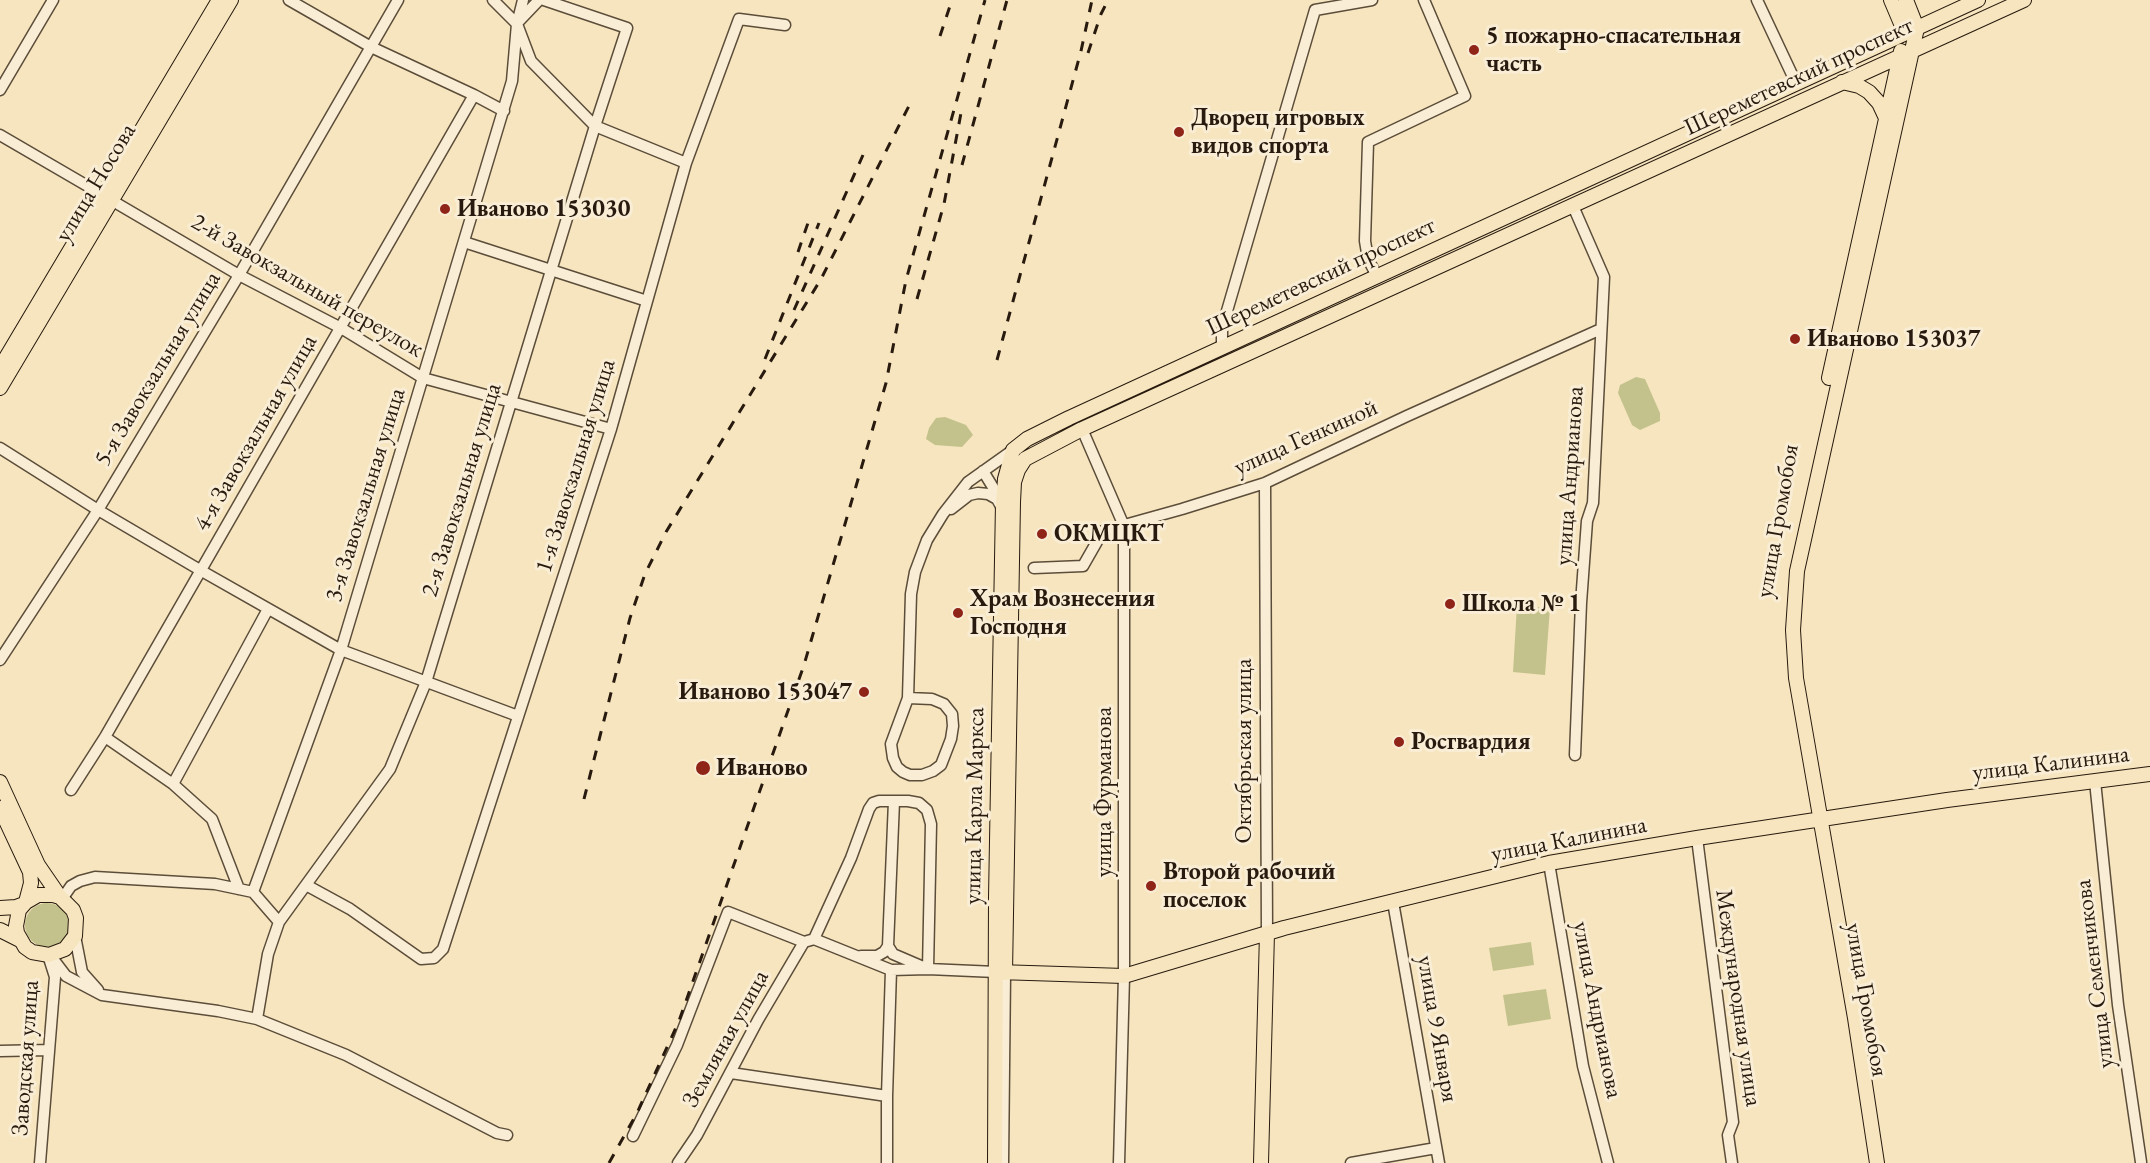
<!DOCTYPE html>
<meta charset="utf-8">
<style>
body{margin:0}
canvas{display:block;background:#f6e5be}
</style>
<canvas width="2150" height="1163"></canvas>
<script>
const c = document.querySelector('canvas').getContext('2d');
c.lineJoin = 'round';
function paint(path, color) {
  c.fillStyle = color;
  c.fill(path, 'evenodd');
}
function toPath(rows) {
  const path = new Path2D();
  for (const r of rows) {
    if (r.length === 3) {
      path.moveTo(r[0] + r[2], r[1]);
      path.arc(r[0], r[1], r[2], 0, 2 * Math.PI);
      continue;
    }
    path.moveTo(r[0], r[1]);
    for (let i = 2; i < r.length; i += 2) path.lineTo(r[i], r[i + 1]);
  }
  return path;
}
function stroke(path, color, width, dash) {
  c.strokeStyle = color;
  c.lineWidth = width;
  c.lineCap = dash ? 'butt' : 'round';
  c.setLineDash(dash || []);
  c.stroke(path);
}
function label(font, color, halo, rows, align = 'center') {
  c.font = font + ' "EB Garamond",serif';
  c.lineWidth = 6;
  c.setLineDash([]);
  c.textBaseline = 'middle';
  c.strokeStyle = halo;
  c.fillStyle = color;
  for (const [text, x, y, turn = 0] of rows) {
    c.save();
    c.translate(x, y);
    c.rotate((+turn || 0) * Math.PI / 180);
    c.textAlign = isNaN(turn) ? turn : align;
    if (halo) c.strokeText(text, 0, 0);
    c.fillText(text, 0, 0);
    c.restore();
  }
}
paint(toPath([
 [1636,377,1645,379,1660,413,1660,421,1640,430,1632,425,1618,393,1620,385],
 [945,417,966,425,973,435,962,447,935,445,926,439,929,428,936,418],
 [1517,605,1550,608,1545,675,1513,672],
 [47,925,22],
 [1531,942,1534,965,1493,971,1489,948],
 [1546,989,1551,1019,1508,1026,1503,995]
]), '#c4c28c');
const minor = toPath([
 [289,0,371,47,474,95,504,111],
 [493,0,517,24,531,61,595,126,686,163],
 [1757,0,1796,83],
 [519,21,539,0],
 [0,90,53,0],
 [0,135,103,195],
 [111,200,239,275,341,328,423,378,611,429],
 [1573,206,1604,277,1593,503,1587,521,1581,603,1575,755],
 [464,242,647,301],
 [1377,276,1368,259,1365,241,1368,142,1465,96,1424,0],
 [1222,347,1222,328,1315,10,1372,0],
 [1082,429,1124,526,1124,976,1119,1163],
 [0,448,98,510,200,570,341,650,518,716],
 [983,471,1002,502],
 [1265,483,1267,933],
 [951,509,969,495,978,493,988,494,997,499,1003,510],
 [1034,568,1083,566,1103,531,1182,509,1265,483,1407,416,1601,329],
 [0,660,98,510,239,275,398,0],
 [908,698,911,594,915,572,927,540,943,514,968,482,1013,450],
 [908,698,932,699,944,704,952,714,953,726,951,739,941,765,933,771,922,775,910,775,903,772,897,767,893,758,891,744,908,698],
 [105,737,173,784,212,819,239,889],
 [2095,781,2118,1005,2141,1162],
 [173,784,268,609],
 [71,790,105,737,474,95],
 [894,801,888,946,893,954,928,969],
 [1697,838,1733,1122,1728,1135,1732,1163],
 [1549,863,1583,1066,1608,1163],
 [306,885,350,909,421,959,434,958,443,949,611,429,686,163,739,19,785,25],
 [253,892,341,650,512,81,517,24,523,0],
 [62,899,71,886,80,881,95,877,215,884,253,892,279,922],
 [1393,902,1439,1163],
 [75,936,82,972,98,990],
 [814,939,851,858,869,809,873,803,879,801,908,801,919,803,927,810,931,824,928,969],
 [814,939,891,970,928,969,996,972],
 [50,955,66,976,102,995,218,1011,257,1019,346,1055,497,1133,507,1135],
 [861,956,877,956,884,952,888,946],
 [257,1019,268,954,279,922,390,769,426,682,595,126,627,28,544,0],
 [0,1051,48,1050],
 [731,1073,887,1096],
 [633,1136,677,1045,728,912,804,942],
 [40,1163,55,977,49,958],
 [678,1163,697,1135,758,1020,804,942,811,940],
 [887,1163,887,1096,891,970],
 [1003,1163,1005,973],
 [1351,1163,1436,1148]
]);
const major = toPath([
 [1891,0,1905,33],
 [1842,82,1859,86,1869,92,1879,103,1886,118],
 [0,368,219,0],
 [1829,378,1901,51],
 [0,388,231,0],
 [0,782,38,865,60,897,73,910,76,918,75,936,65,949,49,955,32,952,25,947,17,933,16,926,19,910,26,902,38,895,53,895,60,897],
 [0,808,30,872,31,883,26,902],
 [0,908,16,907,24,904],
 [0,930,20,940],
 [998,972,1124,976,1284,928,1549,863,1697,838,1947,800,2150,774],
 [1005,973,1013,502,1014,482,1018,470,1025,459,1082,429,2024,0],
 [995,1163,996,897,1003,503,1005,479,1013,450,1027,439,1069,418,1978,0],
 [1261,1163,1267,933],
 [1877,1163,1855,1018,1796,678,1793,630,1797,571,1917,28,1906,0]
]);
stroke(minor, '#5c4d3a', 13);
stroke(major, '#281a0e', 16);
stroke(minor, '#f9eed5', 10);
stroke(major, '#f6e5be', 14);
stroke(toPath([
 [940,36,952,0],
 [1088,53,1101,14,1108,0],
 [962,165,1007,0],
 [798,252,809,220],
 [917,299,944,204,961,113],
 [794,310,863,155],
 [765,359,819,223],
 [997,360,1081,51,1092,0],
 [584,799,630,618,645,574,666,532,821,279,913,98],
 [609,1163,637,1113,679,1021,804,665,886,383,906,280,985,0]
]), '#281a0e', 3, [10, 10]);
for (const [x, y, r, color] of [
 [1474,50,6,"#8f2418"],
 [1179,132,6,"#8f2418"],
 [445,209,6,"#8f2418"],
 [1795,339,6,"#8f2418"],
 [1042,534,6,"#8f2418"],
 [1450,604,6,"#8f2418"],
 [958,613,6,"#8f2418"],
 [864,692,6,"#8f2418"],
 [1399,742,6,"#8f2418"],
 [703,768,8,"#8f2418"],
 [1151,886,6,"#8f2418"]
]) {
  const dot = new Path2D();
  dot.arc(x, y, r, 0, 2 * Math.PI);
  c.fillStyle = color;
  c.fill(dot);
  stroke(dot, '#f9eed5', 2);
}
label('bold 24px', '#281a0e', '#f9eed5', [
 ["5 пожарно-спасательная",1486,36],
 ["часть",1486,64],
 ["Дворец игровых",1191,118],
 ["видов спорта",1191,146],
 ["Иваново 153030",457,209],
 ["Иваново 153037",1807,339],
 ["ОКМЦКТ",1054,534],
 ["Храм Вознесения",970,599],
 ["Господня",970,627],
 ["Школа № 1",1462,604],
 ["Иваново 153047",852,692,"right"],
 ["Росгвардия",1411,742],
 ["Иваново",716,768],
 ["Второй рабочий",1163,872],
 ["поселок",1163,900]
], 'left');
label('24px', '#281a0e', '#f9eed5', [
 ["Шереметевский проспект",1799,77,-25],
 ["улица Носова",96,183,-59],
 ["Шереметевский проспект",1321,277,-25],
 ["2-й Завокзальный переулок",307,286,30],
 ["5-я Завокзальная улица",158,369,-59],
 ["4-я Завокзальная улица",256,433,-60],
 ["улица Генкиной",1306,438,-24],
 ["1-я Завокзальная улица",576,466,-73],
 ["улица Андрианова",1570,476,-86],
 ["2-я Завокзальная улица",462,490,-73],
 ["3-я Завокзальная улица",366,495,-73],
 ["улица Громобоя",1778,521,-80],
 ["Октябрьская улица",1244,751,-90],
 ["улица Калинина",2051,764,-7],
 ["улица Фурманова",1104,792,-90],
 ["улица Карла Маркса",975,806,-89],
 ["улица Калинина",1569,840,-11],
 ["улица Семенчикова",2095,974,-97],
 ["Международная улица",1738,998,82],
 ["улица Громобоя",1866,1000,80],
 ["улица Андрианова",1597,1010,79],
 ["улица 9 Января",1437,1029,80],
 ["Земляная улица",726,1039,-61],
 ["Заводская улица",26,1058,-86]
]);
</script>
